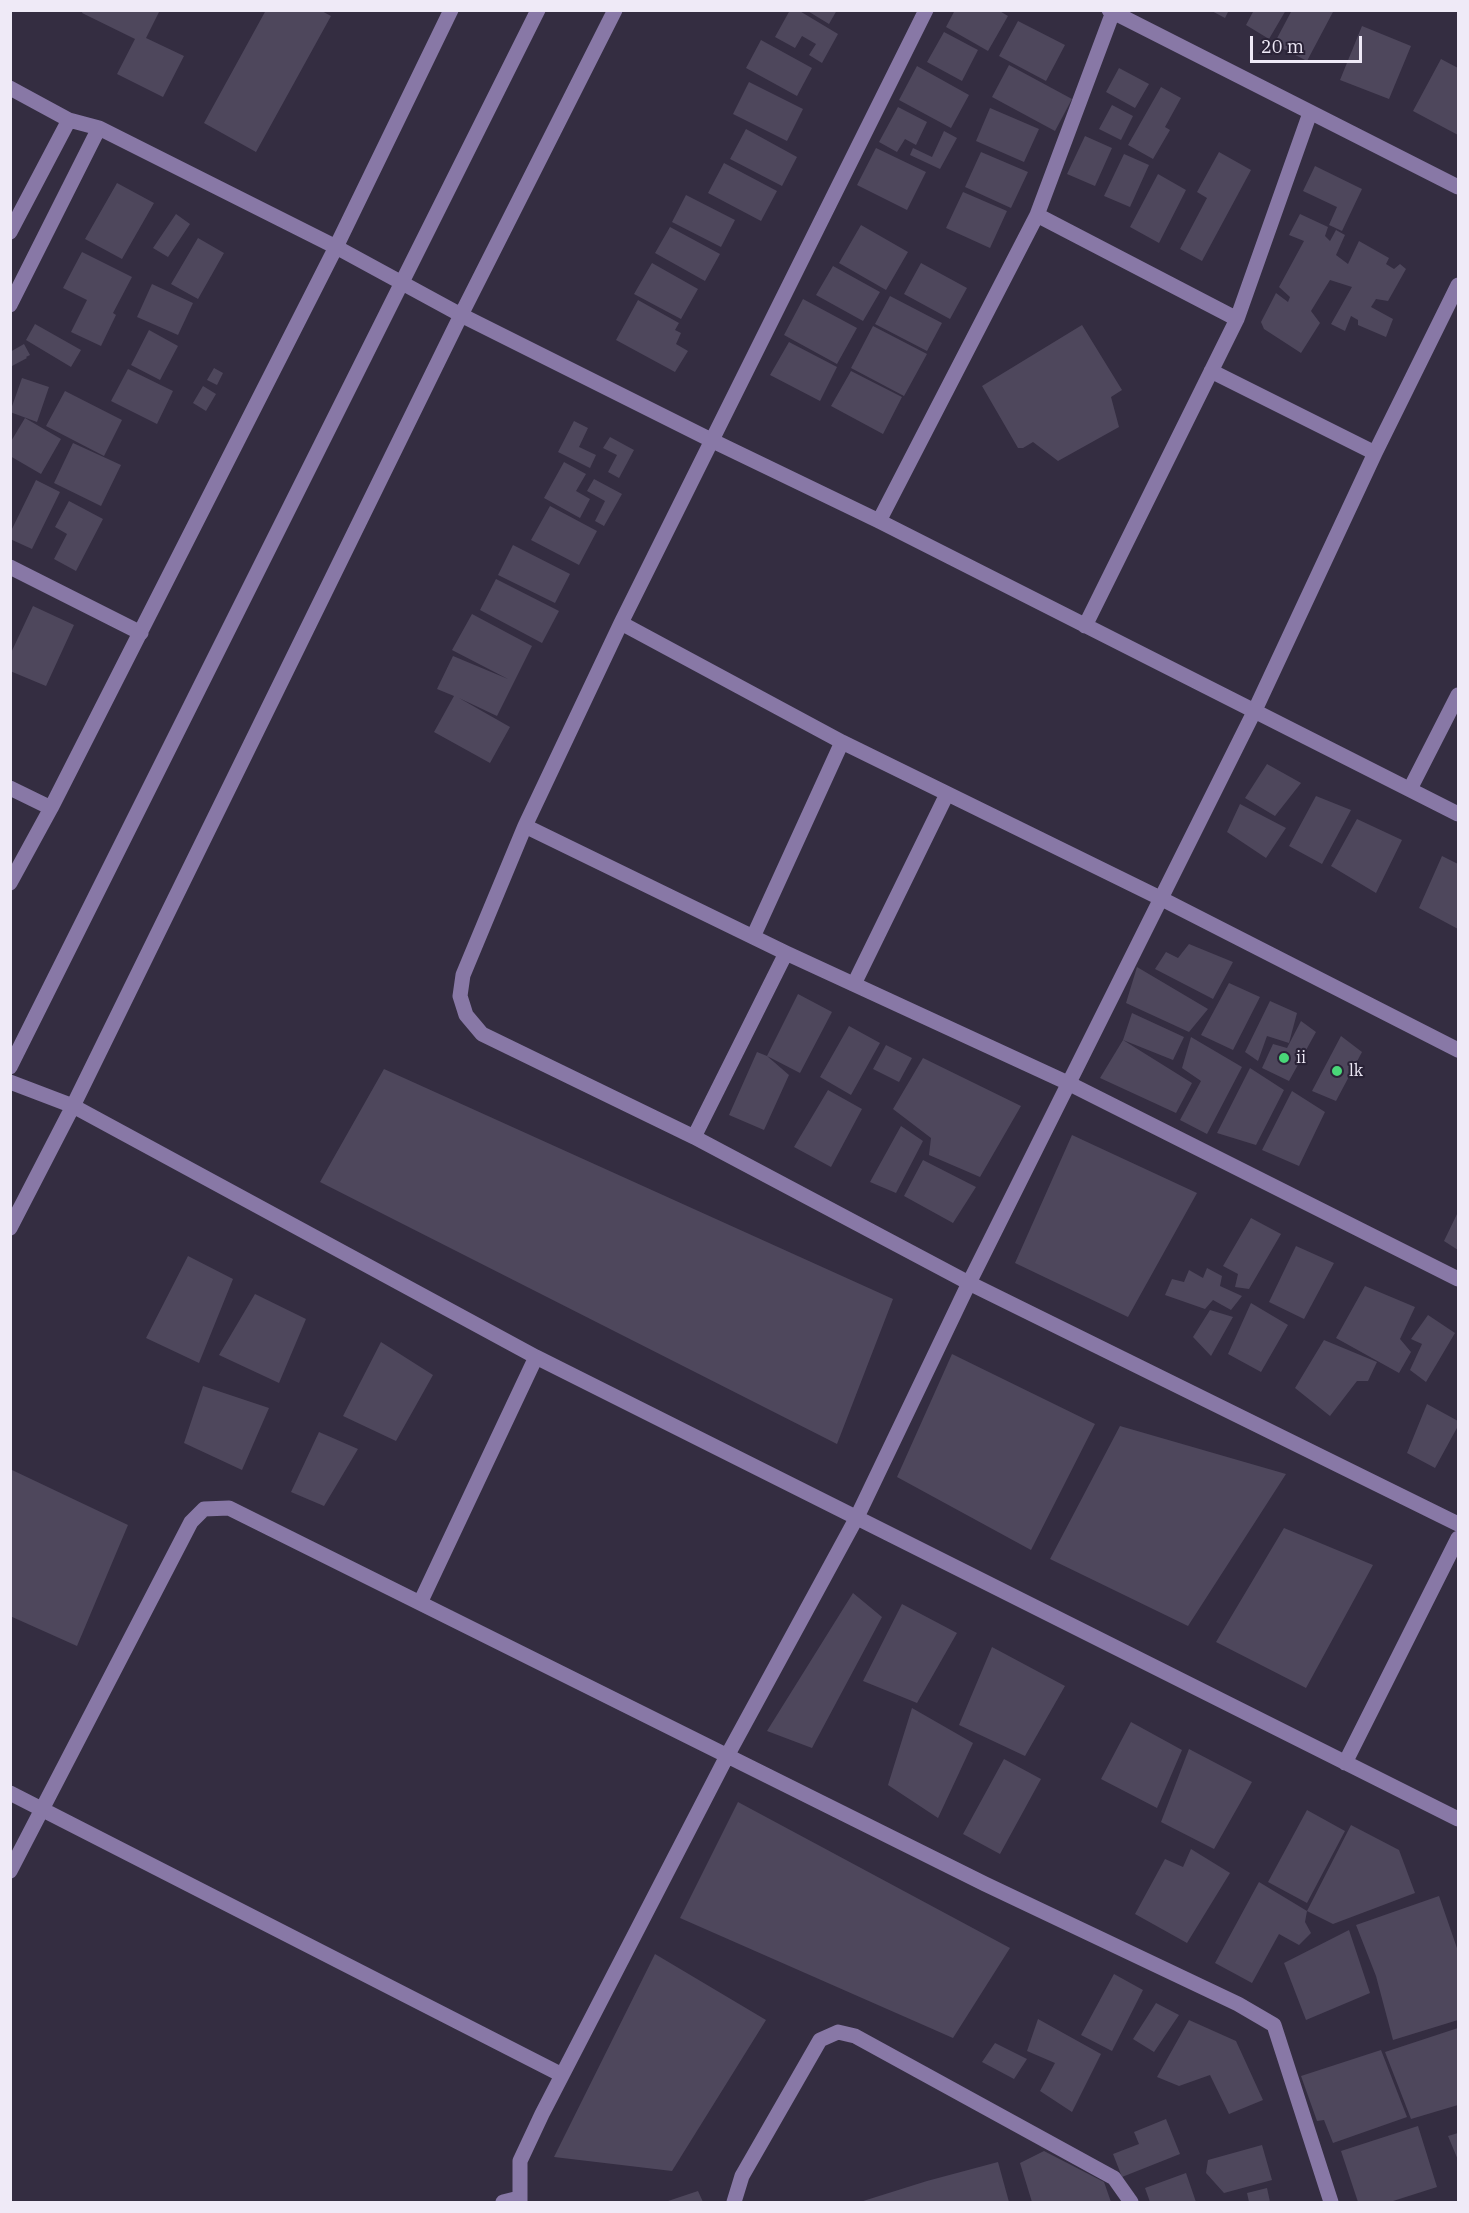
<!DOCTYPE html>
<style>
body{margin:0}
#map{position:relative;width:1469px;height:2213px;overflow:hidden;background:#342d41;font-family:"IBM Plex Serif",serif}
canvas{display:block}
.frame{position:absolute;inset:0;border:12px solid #efeaf7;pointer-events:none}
.scale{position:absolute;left:1250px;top:36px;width:112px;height:27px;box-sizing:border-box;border:3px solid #efeaf7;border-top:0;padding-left:8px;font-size:18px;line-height:21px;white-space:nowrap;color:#efeaf7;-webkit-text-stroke:4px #2a2337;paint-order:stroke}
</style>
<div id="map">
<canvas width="1469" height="2213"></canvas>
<div class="frame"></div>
<div class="scale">20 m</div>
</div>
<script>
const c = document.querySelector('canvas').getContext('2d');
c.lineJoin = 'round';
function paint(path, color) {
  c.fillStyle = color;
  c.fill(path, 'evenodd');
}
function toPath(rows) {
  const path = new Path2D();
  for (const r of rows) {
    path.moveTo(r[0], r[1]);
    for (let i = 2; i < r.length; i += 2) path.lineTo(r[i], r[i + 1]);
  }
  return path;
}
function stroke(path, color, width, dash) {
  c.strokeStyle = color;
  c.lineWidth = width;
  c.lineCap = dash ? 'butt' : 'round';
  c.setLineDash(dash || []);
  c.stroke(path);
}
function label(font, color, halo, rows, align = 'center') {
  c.font = font + ' "IBM Plex Serif",serif';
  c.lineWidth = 4.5;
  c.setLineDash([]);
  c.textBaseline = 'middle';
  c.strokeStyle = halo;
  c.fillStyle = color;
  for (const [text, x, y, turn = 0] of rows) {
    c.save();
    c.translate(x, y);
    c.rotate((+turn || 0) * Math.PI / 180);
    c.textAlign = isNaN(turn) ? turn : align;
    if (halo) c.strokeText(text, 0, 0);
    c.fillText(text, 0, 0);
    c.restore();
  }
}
paint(toPath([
 [83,10,160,10,146,38,184,56,163,97,117,74,135,39,82,13],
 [266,10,320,10,331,16,256,152,204,123],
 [790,10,798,10,838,34,822,63,809,55,816,44,802,36,795,48,775,37],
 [806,10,837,10,829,24],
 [955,10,998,10,1008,16,988,51,946,27],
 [1210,10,1229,10,1225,18],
 [1254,10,1286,10,1269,39,1246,25],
 [1292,10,1334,10,1307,61,1274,44],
 [1018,21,1065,45,1046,81,999,56],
 [1362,26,1411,46,1389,99,1340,80],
 [944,32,978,50,962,81,927,62],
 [761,40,812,68,797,96,746,68],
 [1441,59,1458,68,1458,135,1413,111],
 [1009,65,1072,99,1055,131,992,97],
 [917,66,969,95,951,128,899,100],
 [1119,68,1149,84,1135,108,1106,92],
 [749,82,803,109,787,141,733,114],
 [1161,87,1181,98,1165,127,1170,130,1153,159,1128,145],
 [1112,105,1133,116,1121,140,1099,129],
 [898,107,927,122,916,145,905,139,897,152,879,142],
 [990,108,1039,129,1024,162,976,141],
 [746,129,797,157,782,186,730,159],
 [944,131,957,138,940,169,910,155,913,148,932,157],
 [1085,136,1112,148,1095,186,1067,174],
 [876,148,926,172,907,210,857,185],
 [981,152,1028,172,1011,208,965,187],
 [1219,152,1251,170,1202,261,1180,249,1207,198,1197,192],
 [1124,154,1149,165,1130,207,1104,196],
 [724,163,777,191,761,221,708,193],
 [1315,166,1362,189,1342,231,1329,225,1337,207,1303,191],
 [1158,174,1186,190,1159,243,1130,227],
 [117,183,154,203,122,259,85,239],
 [963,192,1007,211,990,248,946,228],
 [686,195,735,220,721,247,672,222],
 [176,214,190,224,168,257,153,248],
 [1300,214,1328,227,1325,236,1330,241,1336,230,1345,235,1336,255,1348,264,1359,241,1389,258,1386,264,1394,269,1400,264,1406,269,1388,301,1376,299,1371,307,1393,319,1386,337,1358,325,1358,320,1351,316,1345,331,1331,324,1352,287,1330,280,1311,311,1320,323,1301,353,1264,329,1261,322,1276,293,1288,302,1290,297,1279,287,1304,241,1289,235],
 [861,225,908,252,886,290,839,263],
 [670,227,720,254,705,281,655,253],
 [198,238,224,253,198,299,171,284],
 [82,252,132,277,113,313,116,315,101,346,71,332,87,300,63,288],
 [652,263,698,289,681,319,634,294],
 [921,263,967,288,950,319,904,294],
 [833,266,880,292,863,321,816,295],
 [152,284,193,303,178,335,137,317],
 [890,296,942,323,927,351,875,324],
 [803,299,857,328,837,364,784,335],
 [638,300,679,323,675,330,681,333,676,344,688,351,675,372,616,340],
 [35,324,81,350,71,367,26,340],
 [1082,325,1122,390,1111,397,1119,427,1058,461,1033,442,1023,448,1018,448,982,386],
 [873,326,927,354,904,396,851,368],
 [149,330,178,346,160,380,131,365],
 [789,342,837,367,820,401,770,375],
 [24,344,30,355,26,357,27,358,12,366,10,352],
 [214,368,223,373,217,385,207,380],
 [128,369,173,391,157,424,111,401],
 [851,371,902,397,883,434,831,406],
 [22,378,49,387,37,422,10,412],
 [203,386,216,394,206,411,193,403],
 [65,391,122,420,104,456,46,426],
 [25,418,61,439,41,474,10,456,10,443],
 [574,421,588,428,579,447,596,455,590,468,558,452],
 [610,437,634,450,619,478,608,472,617,455,603,448],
 [73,443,121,465,101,506,54,483],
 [564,462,586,474,576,491,590,499,580,518,544,498],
 [594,479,622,494,604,526,595,521,605,501,587,491],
 [36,480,60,492,32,549,10,539,10,533],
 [69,501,103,519,76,571,54,559,67,534,55,527],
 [550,506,597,531,579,565,531,540],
 [513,545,570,574,555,603,498,575],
 [496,579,559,611,542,643,480,610],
 [33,606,74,625,46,686,10,671,10,655],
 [472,614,532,646,497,716,459,698,510,727,490,763,434,732,454,696,437,689,453,656,508,679,452,650],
 [1267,764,1301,783,1275,816,1245,798],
 [1316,796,1351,810,1322,864,1289,846],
 [1240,804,1286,828,1266,858,1227,832],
 [1357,819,1402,840,1376,893,1331,866],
 [1442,856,1458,864,1458,929,1419,908],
 [1189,944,1233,962,1213,999,1155,969,1166,952,1178,958],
 [1137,967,1208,1009,1189,1032,1126,1003],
 [1229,983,1260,997,1233,1050,1201,1035],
 [798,994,832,1012,800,1073,767,1056],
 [1270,1001,1297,1013,1289,1043,1267,1036,1258,1061,1245,1052],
 [1132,1013,1184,1037,1173,1060,1123,1040,1192,1083,1176,1113,1100,1078,1123,1040],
 [1301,1021,1316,1032,1289,1081,1262,1068,1273,1044,1287,1048],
 [849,1026,880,1043,851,1095,820,1077],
 [1341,1036,1362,1052,1336,1101,1312,1091],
 [1191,1037,1242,1067,1207,1134,1180,1120,1201,1081,1182,1068],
 [886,1045,912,1058,899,1082,873,1069],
 [757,1052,767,1056,789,1075,764,1130,729,1115],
 [923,1058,1021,1106,980,1177,929,1155,931,1138,893,1109],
 [1250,1068,1284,1090,1256,1145,1217,1133],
 [384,1069,893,1299,837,1444,320,1182],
 [828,1090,862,1109,831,1167,794,1147],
 [1292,1091,1325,1112,1299,1166,1262,1150],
 [901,1126,923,1141,896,1193,870,1182],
 [1072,1135,1197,1193,1128,1317,1015,1263],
 [923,1160,976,1187,953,1223,904,1196],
 [1458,1212,1458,1250,1444,1241],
 [1251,1218,1281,1234,1249,1289,1235,1287,1238,1274,1223,1266],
 [1296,1246,1334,1263,1304,1319,1269,1302],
 [188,1256,233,1279,199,1363,146,1338],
 [1207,1268,1222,1276,1220,1286,1242,1296,1231,1310,1213,1300,1205,1309,1165,1295,1172,1279,1184,1282,1189,1270,1203,1278],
 [1365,1286,1415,1307,1400,1339,1411,1352,1399,1373,1336,1338],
 [255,1294,306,1319,279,1383,219,1355],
 [1251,1303,1288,1325,1261,1372,1228,1354],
 [1210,1310,1233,1317,1211,1356,1193,1337],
 [1428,1315,1455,1333,1426,1382,1410,1370,1422,1344,1411,1339],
 [1324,1340,1377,1362,1368,1381,1357,1381,1330,1416,1295,1388],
 [381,1342,433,1375,396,1441,343,1416],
 [952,1354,1095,1424,1031,1550,897,1477],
 [203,1386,269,1408,242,1470,184,1443],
 [1427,1404,1458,1421,1458,1426,1435,1468,1407,1453],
 [1120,1426,1286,1474,1188,1626,1050,1559],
 [319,1432,358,1449,324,1506,291,1492],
 [12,1470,128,1525,77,1646,10,1616,10,1476],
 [1284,1528,1373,1565,1306,1688,1216,1642],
 [853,1593,882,1617,812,1748,767,1731],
 [902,1604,957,1633,917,1703,863,1681],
 [992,1647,1065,1686,1025,1756,959,1725],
 [912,1708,973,1743,938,1818,888,1785],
 [1131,1722,1182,1750,1157,1808,1101,1779],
 [1189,1749,1252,1782,1214,1849,1161,1822],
 [1004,1759,1041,1779,1000,1854,963,1834],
 [738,1802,1010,1948,953,2038,680,1918],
 [1307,1810,1345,1831,1307,1903,1268,1882],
 [1351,1825,1399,1850,1415,1893,1333,1924,1307,1911],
 [1191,1849,1230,1873,1187,1943,1135,1914,1165,1859,1183,1867],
 [1259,1882,1307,1911,1305,1922,1311,1933,1299,1945,1279,1934,1252,1983,1215,1963],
 [1439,1896,1458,1951,1458,2020,1393,2040,1376,1976,1356,1925],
 [1349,1930,1370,1993,1306,2020,1284,1963],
 [655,1954,766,2020,672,2171,554,2157],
 [1114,1974,1143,1990,1112,2051,1081,2035],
 [1156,2003,1179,2015,1154,2052,1133,2039],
 [1038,2019,1101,2054,1072,2112,1040,2091,1055,2063,1027,2051],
 [1189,2020,1236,2041,1263,2100,1229,2114,1210,2075,1179,2086,1157,2077],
 [1458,2028,1458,2105,1411,2119,1385,2052],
 [995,2043,1027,2059,1014,2079,982,2062],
 [1381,2050,1407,2117,1333,2143,1324,2120,1317,2121,1301,2076],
 [1166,2119,1180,2154,1122,2177,1113,2154,1139,2144,1134,2132],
 [1418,2126,1437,2187,1390,2202,1358,2202,1341,2151],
 [1458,2133,1458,2160,1448,2136],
 [1262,2145,1272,2180,1224,2193,1206,2173,1208,2160],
 [1044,2151,1104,2182,1111,2202,1032,2202,1020,2163],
 [998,2162,1009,2202,860,2202,927,2181],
 [1186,2173,1196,2202,1150,2202,1145,2188],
 [1267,2188,1270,2202,1249,2202,1247,2193],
 [698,2191,703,2202,665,2202]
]), '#4e475c');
stroke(toPath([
 [926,10,621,623,525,826,463,975,460,996,466,1015,482,1034,694,1137,969,1283,1458,1524],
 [1109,10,1458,187],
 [10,88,69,120,99,128,336,247,461,315,713,441,879,521,1458,814],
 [1037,215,1237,319],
 [10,232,69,120],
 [10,305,99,128],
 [1211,371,1375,453],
 [879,521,1037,215,1113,12],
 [10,567,141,633],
 [621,623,842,742,1162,899,1458,1050],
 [1085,626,1237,319,1310,113],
 [10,788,51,808],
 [1410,789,1458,695],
 [525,826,786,953,1068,1083,1458,1279],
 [10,883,51,808,336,247,451,10],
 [753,937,842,742],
 [854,984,947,794],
 [10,1067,538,10],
 [10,1082,73,1106,536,1357,1458,1819],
 [694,1137,786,953],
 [10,1228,73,1106,461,315,615,10],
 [420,1603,536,1357],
 [1345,1763,1458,1538],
 [10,1793,562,2075],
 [10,1871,191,1522,204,1509,229,1508,985,1884,1238,2004,1274,2025,1331,2202],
 [503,2202,519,2198],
 [520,2202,520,2161,542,2114,727,1756,857,1517,969,1283,1255,710,1375,453,1458,285],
 [734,2202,742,2176,820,2040,838,2032,855,2036,1114,2178,1131,2202]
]), '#8878a6', 15);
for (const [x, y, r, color] of [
 [1284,1058,6,"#49d778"],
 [1337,1071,6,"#49d778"]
]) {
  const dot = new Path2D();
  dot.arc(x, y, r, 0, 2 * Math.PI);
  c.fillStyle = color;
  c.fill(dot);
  stroke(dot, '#2a2337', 2);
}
label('16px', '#efeaf7', '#2a2337', [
 ["ii",1296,1058],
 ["lk",1349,1071]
], 'left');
</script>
